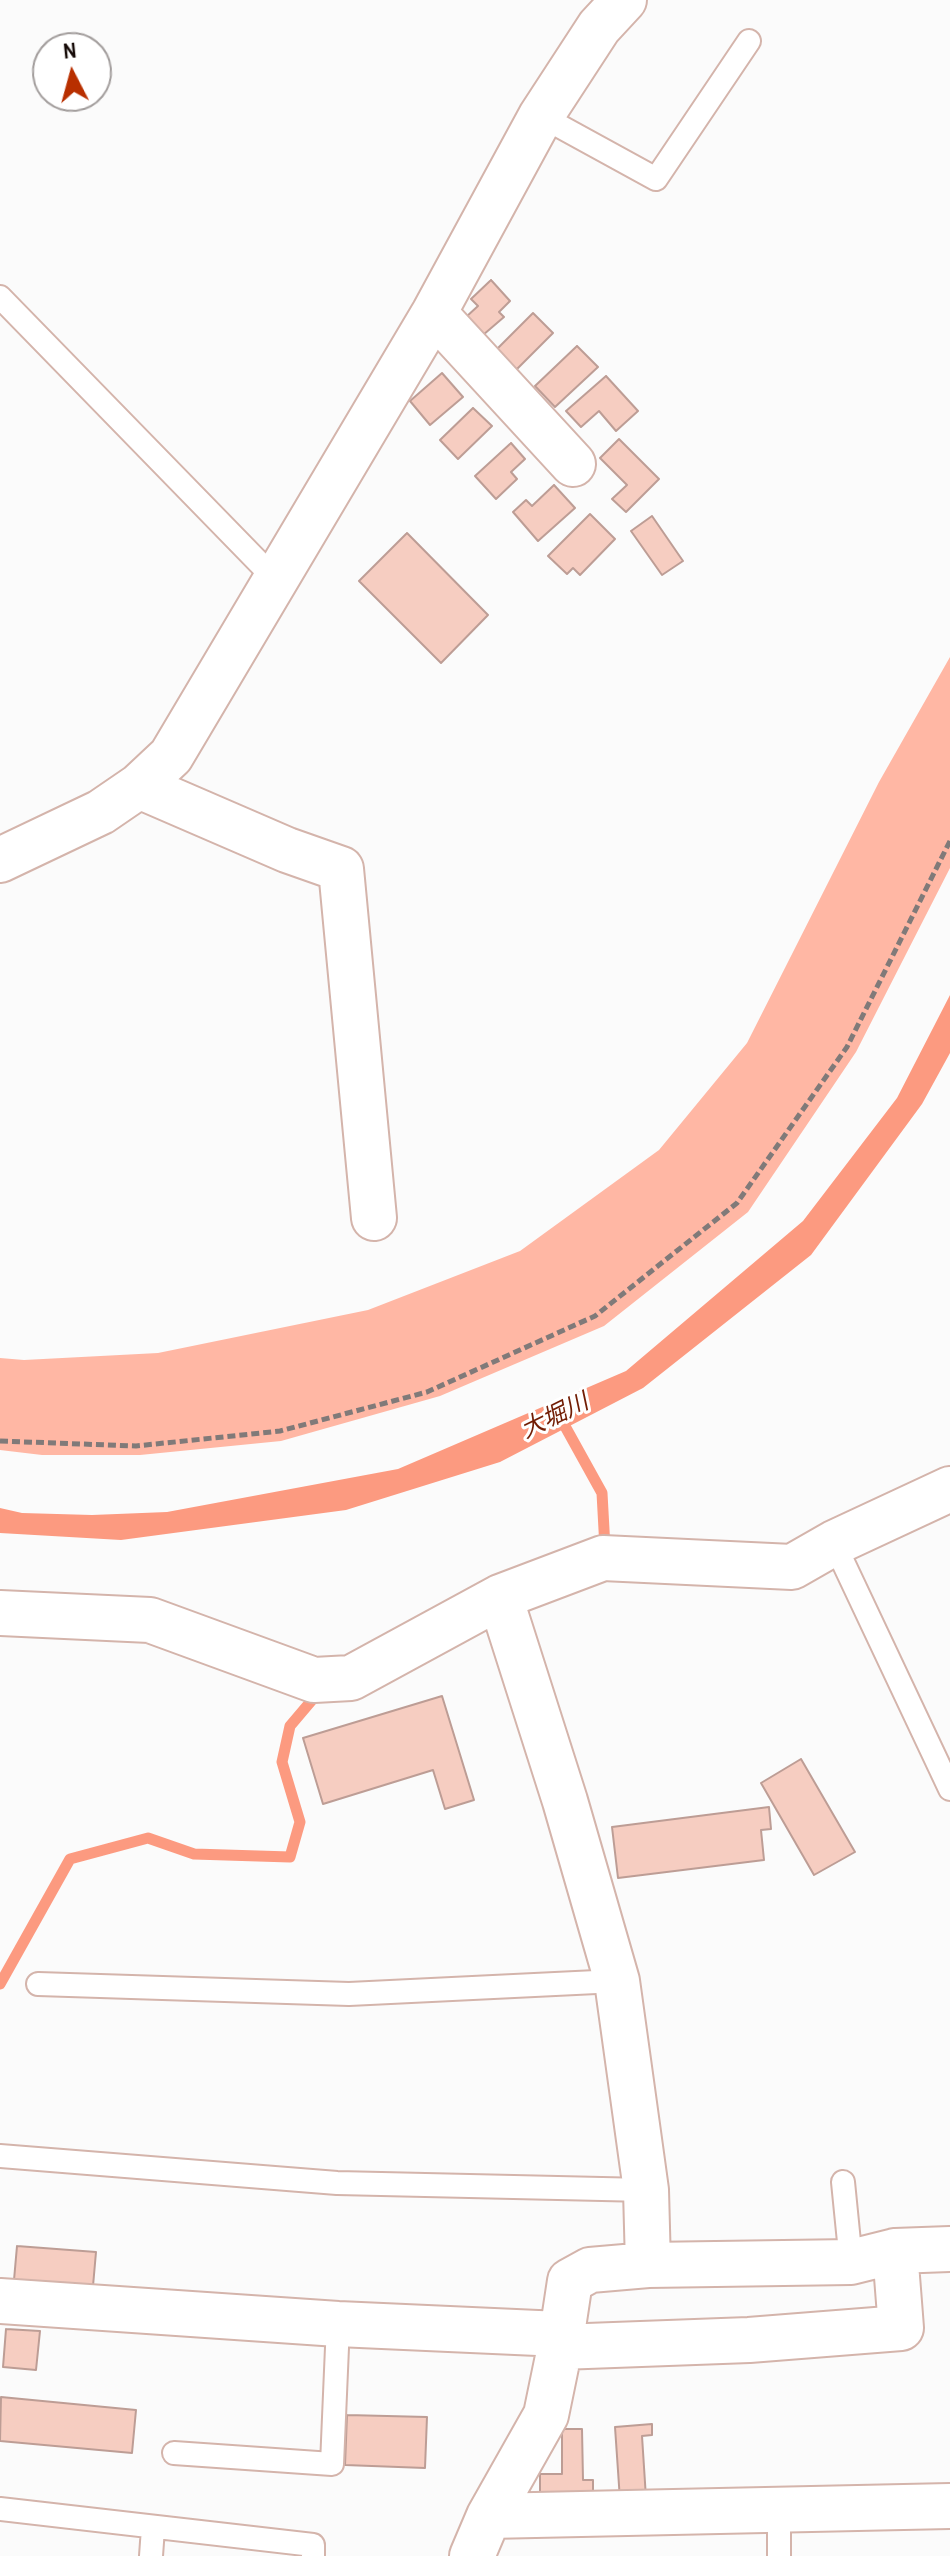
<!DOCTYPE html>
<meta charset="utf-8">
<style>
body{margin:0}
#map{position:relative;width:950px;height:2556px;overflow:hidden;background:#fbfbfb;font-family:"Archivo Narrow",sans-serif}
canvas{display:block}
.north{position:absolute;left:32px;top:32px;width:80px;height:80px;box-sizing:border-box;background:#fff;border:2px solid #a29d9c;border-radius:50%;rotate:354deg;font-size:22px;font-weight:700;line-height:32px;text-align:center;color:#160b08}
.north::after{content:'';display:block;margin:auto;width:28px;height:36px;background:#b82f00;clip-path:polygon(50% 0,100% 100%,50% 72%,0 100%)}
</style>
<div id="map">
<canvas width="950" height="2556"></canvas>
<div class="north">N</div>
</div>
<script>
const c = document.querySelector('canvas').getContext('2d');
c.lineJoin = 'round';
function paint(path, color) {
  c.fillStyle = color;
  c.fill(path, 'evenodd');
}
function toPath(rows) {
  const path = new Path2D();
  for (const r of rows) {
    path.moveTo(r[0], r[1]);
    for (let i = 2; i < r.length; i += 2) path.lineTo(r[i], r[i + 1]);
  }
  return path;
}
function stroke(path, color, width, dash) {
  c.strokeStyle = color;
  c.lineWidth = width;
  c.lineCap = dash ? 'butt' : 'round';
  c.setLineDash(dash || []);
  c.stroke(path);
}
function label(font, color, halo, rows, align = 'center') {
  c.font = font + ' "Archivo Narrow","Noto Sans JP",sans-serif';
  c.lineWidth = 6;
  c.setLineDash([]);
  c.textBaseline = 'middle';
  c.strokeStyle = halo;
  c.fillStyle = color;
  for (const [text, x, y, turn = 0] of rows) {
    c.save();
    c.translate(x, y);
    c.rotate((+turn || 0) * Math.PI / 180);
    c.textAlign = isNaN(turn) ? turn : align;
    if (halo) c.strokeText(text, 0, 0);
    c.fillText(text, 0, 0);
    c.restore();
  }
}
paint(toPath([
 [950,657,950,868,856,1052,748,1212,604,1326,440,1396,281,1441,140,1455,42,1455,0,1450,0,1358,24,1360,158,1353,368,1310,520,1251,659,1150,747,1043,879,782]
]), '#ffb7a4');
paint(toPath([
 [950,995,950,1053,922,1104,811,1255,643,1388,500,1462,346,1510,121,1540,0,1533,0,1508,22,1513,92,1515,167,1512,398,1469,626,1371,803,1221,897,1098]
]), '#fc9a80');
stroke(toPath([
 [561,1419,602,1493,605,1548],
 [0,1984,70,1859,148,1838,194,1854,290,1857,300,1822,282,1762,290,1726,318,1693]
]), '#fc9a80', 11);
const building = toPath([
 [491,280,510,301,499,312,504,317,483,335,466,317,478,306,471,299,491,280],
 [533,313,553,333,515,371,495,351,533,313],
 [577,346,598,367,555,407,535,386,577,346],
 [442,373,463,397,430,425,410,401,442,373],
 [606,376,638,411,616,431,599,411,581,427,566,411,606,376],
 [473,408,492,426,458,459,440,440,473,408],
 [619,439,659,479,626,512,612,499,627,485,600,458,619,439],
 [511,443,525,459,511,472,517,479,496,499,475,476,511,443],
 [554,485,575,508,538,541,513,512,526,500,532,506,554,485],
 [590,514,615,539,580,575,573,568,567,574,548,556,590,514],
 [652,516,683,561,662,575,631,531,652,516],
 [407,533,488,615,441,663,359,581,407,533],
 [442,1696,474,1800,445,1809,433,1770,323,1804,303,1738,442,1696],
 [801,1759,855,1852,814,1875,761,1783,801,1759],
 [769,1807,771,1829,761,1830,764,1860,618,1878,612,1827,769,1807],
 [17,2246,96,2252,93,2286,14,2280,17,2246],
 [6,2329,40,2331,36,2370,3,2367,6,2329],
 [1,2397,136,2410,132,2453,0,2441,1,2397],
 [347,2415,427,2417,425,2468,345,2465,347,2415],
 [652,2424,652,2435,642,2436,646,2498,620,2500,615,2427,652,2424],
 [562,2429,582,2429,583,2480,593,2480,593,2504,540,2505,540,2474,562,2474,562,2429]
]);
paint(building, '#f6cdc1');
stroke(building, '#bd9d95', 2);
const lane = toPath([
 [541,116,656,179,749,41],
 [0,297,275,579],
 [834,1543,950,1789],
 [38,1984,349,1994,617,1981],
 [0,2156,337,2183,646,2190],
 [843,2182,851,2262],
 [174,2453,332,2464,338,2324],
 [0,2509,313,2545,313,2556],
 [779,2511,779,2556],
 [151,2556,153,2528]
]);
const street = toPath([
 [434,313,573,464],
 [139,786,287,850,341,869,374,1218],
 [0,860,101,812,139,786,171,756,434,313,541,116,599,27,624,0],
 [500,1597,565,1801,617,1981,646,2190,648,2265],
 [0,1613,150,1620,314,1680,351,1678,500,1597,603,1558,792,1567,834,1543,950,1489],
 [0,2301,338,2324,560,2334],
 [560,2347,749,2340,901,2328,895,2251],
 [489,2516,950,2506],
 [472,2556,489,2516,546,2415,560,2347,570,2281,590,2270,648,2265,851,2262,895,2251,950,2249]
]);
stroke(lane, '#d4b4ab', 26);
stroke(street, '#d4b4ab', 48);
stroke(toPath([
 [0,1441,136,1446,280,1431,427,1392,595,1316,737,1203,847,1047,950,841]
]), '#807a79', 5, [8, 4]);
stroke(lane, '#fff', 22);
stroke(street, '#fff', 44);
label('italic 24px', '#721d04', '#fff', [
 ["大堀川",555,1417,-26]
]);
</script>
